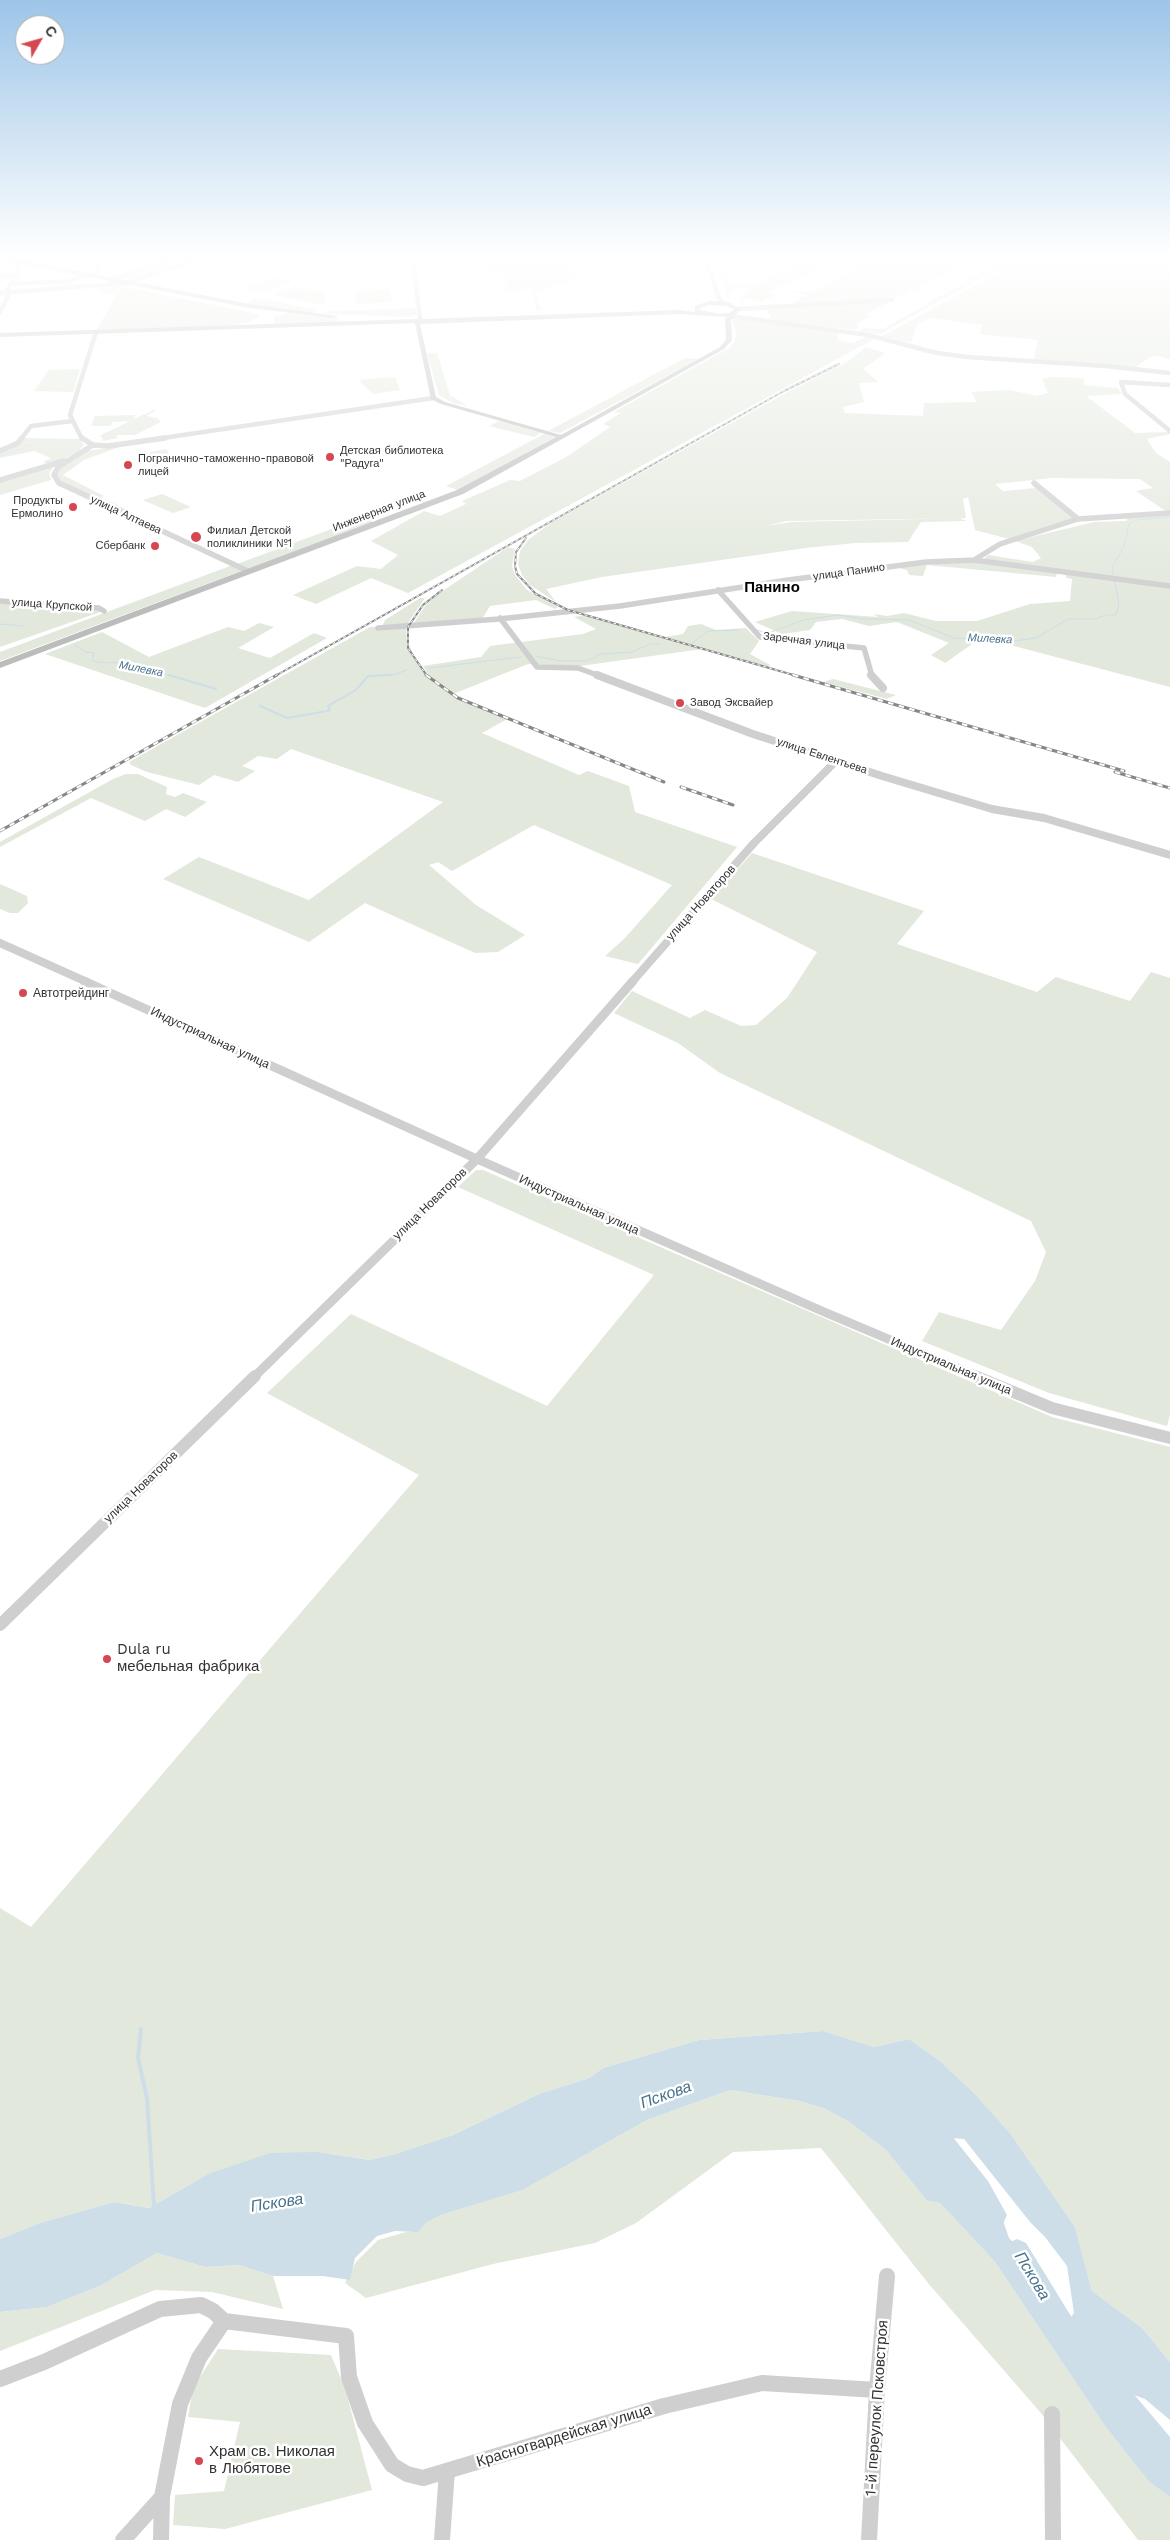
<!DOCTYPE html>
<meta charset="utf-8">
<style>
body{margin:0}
#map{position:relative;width:1170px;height:2540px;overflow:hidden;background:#fff;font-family:"Work Sans",sans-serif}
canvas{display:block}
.north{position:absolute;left:15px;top:15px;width:50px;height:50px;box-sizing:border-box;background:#fff;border:1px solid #adadad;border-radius:50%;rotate:52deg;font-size:14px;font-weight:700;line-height:20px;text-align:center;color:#323232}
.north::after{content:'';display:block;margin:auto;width:18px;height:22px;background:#d64752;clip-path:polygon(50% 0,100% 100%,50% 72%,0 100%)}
</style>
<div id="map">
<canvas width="1170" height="2540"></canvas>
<div class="north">С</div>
</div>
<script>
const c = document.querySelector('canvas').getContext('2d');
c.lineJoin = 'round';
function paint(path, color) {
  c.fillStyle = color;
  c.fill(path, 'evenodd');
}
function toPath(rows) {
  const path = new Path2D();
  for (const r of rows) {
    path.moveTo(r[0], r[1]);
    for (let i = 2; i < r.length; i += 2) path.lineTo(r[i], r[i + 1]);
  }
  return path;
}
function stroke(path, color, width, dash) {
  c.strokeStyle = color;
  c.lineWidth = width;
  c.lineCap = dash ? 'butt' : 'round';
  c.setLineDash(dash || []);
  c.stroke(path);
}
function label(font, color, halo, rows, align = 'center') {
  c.font = font + ' "Work Sans",sans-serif';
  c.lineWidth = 5;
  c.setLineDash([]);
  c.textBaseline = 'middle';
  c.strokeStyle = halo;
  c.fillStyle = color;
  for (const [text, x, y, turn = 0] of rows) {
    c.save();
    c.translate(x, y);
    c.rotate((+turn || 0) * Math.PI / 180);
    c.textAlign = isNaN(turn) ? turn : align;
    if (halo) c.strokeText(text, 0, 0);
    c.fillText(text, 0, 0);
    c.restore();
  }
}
paint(toPath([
 [185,254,205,254,130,280,120,278],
 [312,254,333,254,342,257,328,263,300,260],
 [499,254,564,254,576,279,536,293,541,310,537,311,531,289,507,290,502,274,504,271,491,272,487,258],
 [817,254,844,254,786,285,782,285,769,293,777,295,760,302,750,298,739,302,750,289,733,288,727,296,722,274,728,275,731,284,759,284,775,276,772,270,803,269,792,267],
 [879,254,980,254,916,290,911,290,867,314,871,316,856,324,860,326,856,330,778,321,772,319,765,308,791,304,805,295,791,291,813,292],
 [1015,254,1025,254,933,305,926,304],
 [1032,254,1170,254,1170,359,1154,355,1132,369,1033,362,1038,340,980,334,982,325,930,318,917,325,911,343,882,336,905,324,914,325,906,323],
 [272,278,294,281,262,292,243,288],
 [117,285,258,314,259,317,250,322,228,326,96,330,117,295,99,292,101,288],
 [294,287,326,293,324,305,273,295],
 [390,290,392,302,357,304,355,291],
 [256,298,318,310,314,313,245,304],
 [925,305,931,306,880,334,858,331,864,328,883,329],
 [416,308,417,315,410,317,324,314,329,311],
 [288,313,337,318,340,320,337,322,277,324,273,322,275,316],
 [736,318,837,331,838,340,852,343,870,336,876,338,408,593,371,578,316,604,293,595,357,566,381,569,398,555,371,541,424,511,440,516,466,504,462,501,510,480,520,481,568,456,610,427,603,424,621,413,614,412,729,348,735,341,736,331,732,323,732,320],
 [866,347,885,353,863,369,879,382,859,383,864,402,843,407,845,413,923,416,924,403,977,402,971,392,1010,390,1037,396,1048,393,1042,379,1051,377,1083,378,1085,385,1117,388,1122,394,1086,396,1135,433,1168,432,1170,434,1147,439,1156,453,1170,462,1170,585,1057,572,1056,577,927,565,923,576,909,575,907,570,895,567,983,560,988,555,1033,562,1041,558,1032,547,1015,541,1094,522,1126,521,1127,518,1167,512,1136,491,1153,488,1140,479,1051,478,995,484,1003,491,1037,488,1076,519,1009,539,975,530,968,497,963,499,966,518,786,521,766,526,791,522,923,519,959,518,967,521,921,522,908,542,855,543,806,548,602,577,546,589,556,602,530,585,522,575,518,564,520,551,528,540,549,524,786,393,847,362],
 [427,353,437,353,450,395,466,405,455,404,439,395],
 [685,358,698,359,560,433,548,431],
 [80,369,73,392,34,391,49,370],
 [395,377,400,390,373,394,359,380],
 [154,410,156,411,146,416,157,418,161,422,135,435,116,435,118,438,103,441,102,437,99,436,130,421,112,422,111,426,91,426,95,416,135,415,134,419],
 [499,421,541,433,534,437,489,426],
 [544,434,555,437,458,490,446,486],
 [26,438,79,439,84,445,78,452,60,461,49,464,43,462,51,458,34,451,0,458,0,452,9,450],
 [122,446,84,460,63,475,104,496,101,497,162,527,158,527,63,483,58,478,56,473,58,469,86,451],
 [166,449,175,461,158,463,149,452],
 [48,466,53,468,49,473,51,480,0,495,0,481],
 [162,494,191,507,173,513,143,500],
 [364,517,374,522,248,569,237,564],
 [508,547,515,549,512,566,515,575,527,590,558,607,555,609,536,600,490,606,482,619,412,626,425,606,435,596],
 [230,566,236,566,241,571,0,661,0,652],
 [1066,574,1170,588,1170,687,1010,645,975,642,945,663,931,655,949,643,897,622,869,626,842,619,816,622,810,630,782,634,755,622,792,611,878,617,874,614,887,616,904,613,936,621,977,621,1030,604,1070,601,1072,579,1066,578],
 [420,598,425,598,406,626,407,641,415,658,429,675,423,666,481,657,490,646,583,634,596,629,574,617,587,615,665,637,683,634,688,626,701,624,716,630,746,628,759,641,750,654,770,665,769,667,702,649,580,666,528,664,453,694,509,718,482,733,579,775,588,771,629,786,635,812,737,847,638,964,605,956,624,939,672,885,534,825,452,871,438,862,429,865,476,905,525,935,498,952,475,953,365,903,309,942,163,879,199,857,309,900,443,802,291,749,277,759,258,756,242,766,255,771,238,782,214,775,199,785,147,772,131,765,129,762,370,627,382,627,385,620],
 [0,603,106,610,0,647],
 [259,623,274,627,238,648,270,658,314,633,327,638,205,708,45,654,102,632,149,657,228,627,244,631],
 [833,679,896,695,887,699,823,682],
 [126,774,138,774,167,787,166,794,175,797,183,793,207,802,185,817,166,809,145,821,91,798,0,847,0,842,113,779],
 [752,853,924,911,897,944,1037,992,1056,977,1130,1001,1151,972,1170,978,1170,1415,1167,1426,1049,1393,922,1341,939,1312,1001,1330,1035,1281,1046,1252,1031,1221,720,1073,678,1043,614,1013,632,991,690,1018,705,1010,741,1026,756,1025,787,998,817,952,711,899],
 [0,884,27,896,28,903,18,913,10,913,0,909],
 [476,1170,483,1170,1052,1417,1170,1447,1170,2362,1142,2328,1092,2291,1075,2227,1010,2133,975,2094,940,2061,909,2039,874,2047,823,2031,699,2040,603,2068,589,2078,539,2094,453,2135,395,2154,370,2160,318,2152,208,2174,149,2208,114,2202,40,2223,0,2239,0,1908,31,1927,419,1475,267,1393,351,1314,547,1406,654,1275,458,1187],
 [730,2090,799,2101,823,2108,848,2121,886,2150,927,2201,940,2203,995,2262,1105,2426,1149,2482,1170,2497,1170,2540,1138,2540,1040,2412,928,2283,821,2148,733,2152,636,2223,595,2243,493,2264,366,2298,345,2283,356,2262,378,2240,406,2232,418,2231,426,2223,441,2215,523,2190,647,2120],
 [157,2253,205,2267,239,2265,273,2276,283,2309,212,2292,155,2290,0,2351,0,2312,47,2307,100,2286],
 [218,2349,331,2355,345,2388,372,2490,225,2529,173,2525,175,2495,224,2491,240,2422,188,2417,193,2388]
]), '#e2e8dc');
paint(toPath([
 [823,2031,874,2047,909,2039,940,2061,975,2094,1010,2133,1075,2227,1092,2291,1142,2328,1170,2362,1170,2420,1145,2399,1123,2391,1122,2397,1164,2460,1170,2464,1170,2497,1149,2482,1105,2426,995,2262,940,2203,927,2201,886,2150,848,2121,823,2108,799,2101,730,2090,647,2120,523,2190,441,2215,426,2223,418,2232,395,2231,377,2236,355,2258,350,2280,323,2276,273,2276,239,2265,205,2267,157,2253,100,2286,47,2307,0,2312,0,2239,40,2223,114,2202,149,2208,208,2174,270,2153,318,2152,370,2160,395,2154,453,2135,539,2094,589,2078,603,2068,699,2040],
 [949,2138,964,2139,1030,2222,1045,2237,1067,2266,1074,2313,1070,2318,1061,2317,1051,2310,1031,2277,1024,2254,1009,2238,1001,2215,982,2196,960,2181,955,2172,953,2154,948,2144]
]), '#cddee8');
stroke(toPath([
 [25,447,31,445],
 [0,456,22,449],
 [0,624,23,626],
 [756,630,769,633,803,620,838,615,864,619,909,620,954,638,1014,641,1036,638,1068,619,1096,619,1105,615,1116,615,1119,604,1112,567,1124,547,1129,524,1137,520,1170,517],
 [75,645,86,652,94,653,92,660,96,662,120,663,173,676],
 [685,645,691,644,708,631,739,630],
 [536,656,560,661,587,661,601,654,632,652,650,644,660,644],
 [428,668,521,657],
 [368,676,393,675,407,670]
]), '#cddee8', 1);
stroke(toPath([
 [169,675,216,689],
 [260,706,287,718,327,711,330,710,328,706,356,690,368,676,392,675]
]), '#cddee8', 2);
stroke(toPath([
 [141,2029,138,2058,147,2098,154,2206]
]), '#cddee8', 4);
paint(toPath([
 [939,2128,948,2131,988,2181,1007,2215,1003,2224,994,2228,985,2224,970,2199,930,2149,927,2140,930,2131,939,2128],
 [1017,2239,1026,2243,1074,2321,1078,2330,1074,2339,1065,2343,1056,2339,1008,2261,1004,2252,1008,2243,1017,2239],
 [1117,2382,1127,2386,1170,2437,1170,2473,1160,2469,1107,2406,1103,2396,1107,2386,1117,2382]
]), '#cddee8');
stroke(toPath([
 [412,254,420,318],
 [704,254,719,299,723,303],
 [16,258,88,254],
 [0,276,15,275],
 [94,276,106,254],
 [112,280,184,254],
 [10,284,68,281,80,277],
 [0,293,127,283,209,254],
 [738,309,892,300],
 [0,312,10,292,7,291,20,265,16,254],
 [730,316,868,335,937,353,967,357,1106,366,1170,373],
 [1170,385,1121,382,1125,394,1170,431],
 [21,439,31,426,73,421],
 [82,439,70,415,96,332],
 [156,439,433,398]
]), '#cfcfcf', 4.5);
stroke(toPath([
 [82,438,93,445,108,446,165,438],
 [93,445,58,467,54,475,59,483,248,571],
 [0,451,18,443,22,438],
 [0,480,64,461],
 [1034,483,1078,519],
 [974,560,1000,544,1078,519,1170,513],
 [718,590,760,637,864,648,872,676],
 [0,601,99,608,104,611],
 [500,618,537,667,578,668,600,676],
 [378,628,499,619,620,606,788,580,926,562,974,560,1170,586]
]), '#cfcfcf', 5.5);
stroke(toPath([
 [597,675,753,734,882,776,992,809,1044,818,1170,855],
 [871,675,883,688],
 [0,943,87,982],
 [632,982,754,843,837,760]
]), '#cfcfcf', 8);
stroke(toPath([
 [84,981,477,1159,822,1311,978,1377],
 [254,1377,477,1159,633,981]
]), '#cfcfcf', 9);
stroke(toPath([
 [975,1376,1052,1408,1170,1438],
 [0,1625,255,1376]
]), '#cfcfcf', 12);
stroke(toPath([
 [0,2379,44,2362,160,2309,201,2305,213,2311,224,2321],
 [1052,2414,1053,2540],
 [123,2540,162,2497],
 [161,2540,162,2497,180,2404,199,2358,224,2321,346,2336,349,2377,365,2423,392,2465,407,2474,423,2478,664,2406,762,2383,877,2390],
 [442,2540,447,2471],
 [869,2540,877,2390,887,2276]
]), '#cfcfcf', 16);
paint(toPath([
 [0,256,250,304,337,316,334,318,250,308,0,260,0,256],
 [709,301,728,302,741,309,731,320,732,340,724,349,463,494,0,668,0,662,457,490,556,437,441,404,431,399,415,323,0,337,0,333,417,319,420,316,422,319,680,310,695,312,695,306,709,301],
 [709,305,727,306,734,309,730,313,720,314,700,310,700,308,709,305],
 [680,314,727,317,725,320,726,340,720,347,561,435,445,402,436,397,420,324,680,314]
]), '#bcbcbc');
const railFar1 = toPath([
 [526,538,516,552,515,566,517,574,536,594,568,610,797,676],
 [275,676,784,391,839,364],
 [427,676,408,648,408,627,423,605,442,590]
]);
const rail = toPath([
 [426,675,458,698,664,782],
 [793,675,1124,771],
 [1115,772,1170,788],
 [681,787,733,805],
 [0,831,277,675]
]);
stroke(railFar1, '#878787', 2);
stroke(rail, '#878787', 3);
stroke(railFar1, '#fff', 1, [3]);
stroke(rail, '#fff', 2, [5.5]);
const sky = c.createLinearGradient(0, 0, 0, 610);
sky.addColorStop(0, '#9dc5e8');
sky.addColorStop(0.42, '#fff');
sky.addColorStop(1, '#ffffff00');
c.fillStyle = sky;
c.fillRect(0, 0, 1170, 610);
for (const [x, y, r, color] of [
 [330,457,5,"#d64752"],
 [128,465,5,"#d64752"],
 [73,507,5,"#d64752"],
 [196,537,6,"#d64752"],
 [155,546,5,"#d64752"],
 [680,703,5,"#d64752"],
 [23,993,5,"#d64752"],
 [107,1659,5,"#d64752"],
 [199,2461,5,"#d64752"]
]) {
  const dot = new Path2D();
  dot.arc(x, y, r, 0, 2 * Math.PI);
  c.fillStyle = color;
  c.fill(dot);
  stroke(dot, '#fff', 2);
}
label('11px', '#323232', '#fff', [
 ["Детская библиотека",340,451],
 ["\"Радуга\"",340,464],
 ["Погранично-таможенно-правовой",138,459],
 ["лицей",138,472],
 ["Продукты",63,501,"right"],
 ["Ермолино",63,514,"right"],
 ["Филиал Детской",207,531],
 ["поликлиники №1",207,544],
 ["Сбербанк",145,546,"right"],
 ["Завод Эксвайер",690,703]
], 'left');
label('11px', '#323232', '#fff', [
 ["Инженерная улица",379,511,-21],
 ["улица Алтаева",126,515,25],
 ["улица Панино",849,572,-8],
 ["улица Крупской",52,605,4],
 ["Заречная улица",804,641,7],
 ["улица Евлентьева",822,756,18]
]);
label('italic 11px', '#46728d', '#fff', [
 ["Милевка",990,639,3],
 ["Милевка",141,669,11]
]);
label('12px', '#323232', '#fff', [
 ["улица Новаторов",701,903,-48],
 ["Индустриальная улица",210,1038,25],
 ["улица Новаторов",430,1204,-44],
 ["Индустриальная улица",579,1205,24],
 ["Индустриальная улица",951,1366,23],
 ["улица Новаторов",141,1487,-44]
]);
label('12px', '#323232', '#fff', [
 ["Автотрейдинг",33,993]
], 'left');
label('bold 15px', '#000', '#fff', [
 ["Панино",772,588]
]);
label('15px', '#323232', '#fff', [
 ["Dula ru",117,1650],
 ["мебельная фабрика",117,1667],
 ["Храм св. Николая",209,2452],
 ["в Любятове",209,2469]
], 'left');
label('15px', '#323232', '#fff', [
 ["1-й переулок Псковстроя",877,2408,-86],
 ["Красногвардейская улица",564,2436,-17]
]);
label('italic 16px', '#46728d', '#fff', [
 ["Пскова",666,2095,-20],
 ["Пскова",277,2203,-9],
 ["Пскова",1032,2276,59]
]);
</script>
